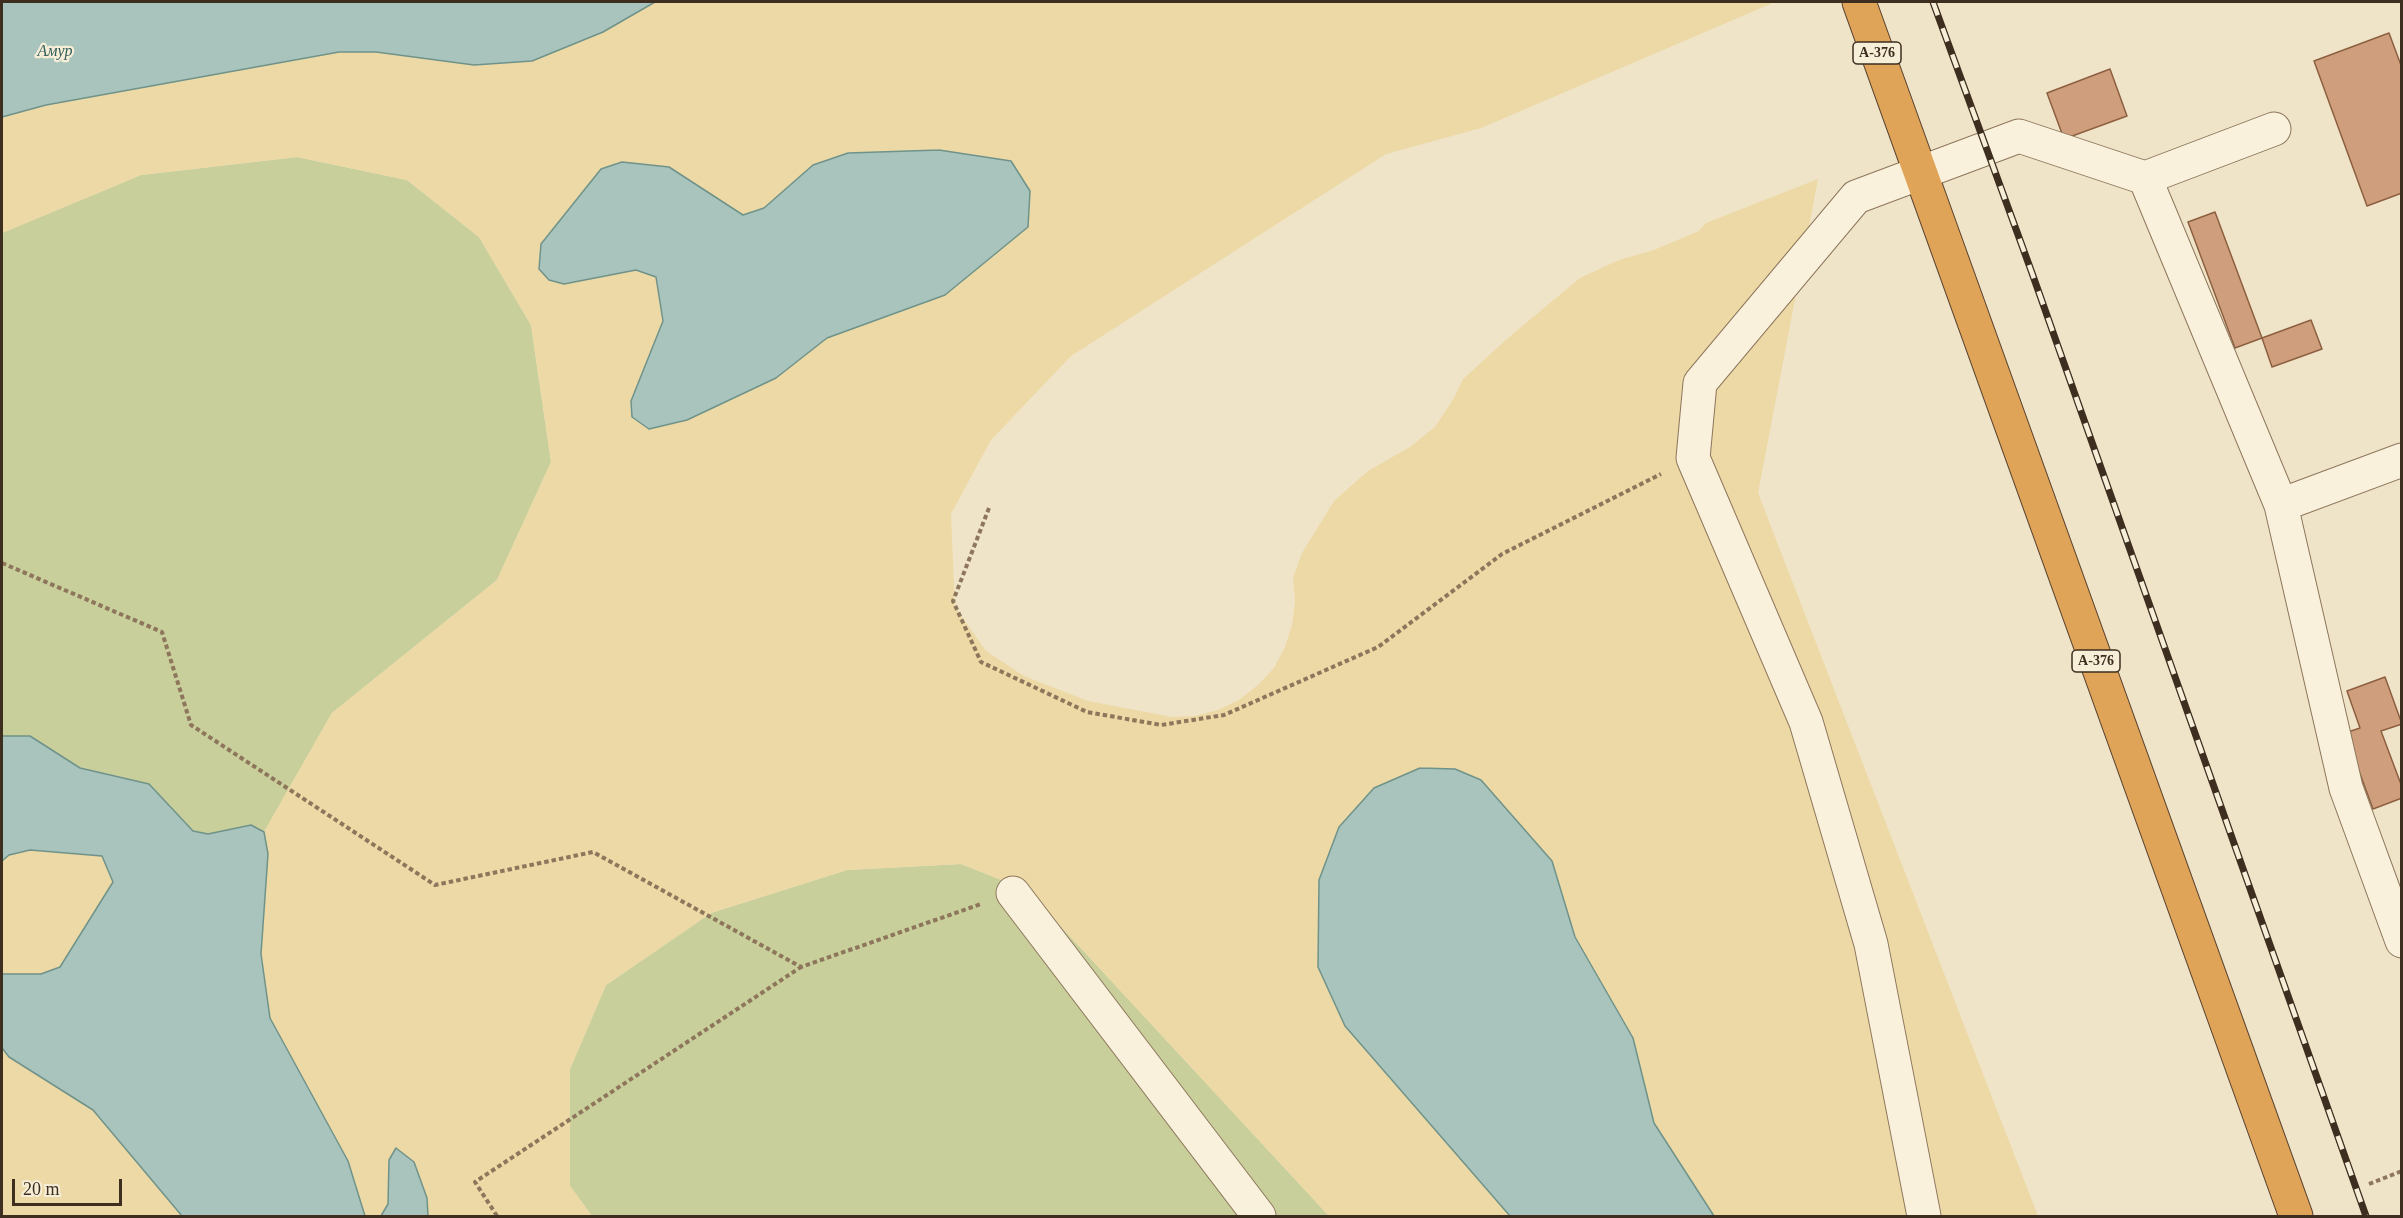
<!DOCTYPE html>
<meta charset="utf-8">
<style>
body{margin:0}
#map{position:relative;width:2403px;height:1218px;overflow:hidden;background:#f0e4c8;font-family:Georgia,serif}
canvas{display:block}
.frame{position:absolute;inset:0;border:3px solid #3d2e20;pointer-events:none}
.scale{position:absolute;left:12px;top:1179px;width:110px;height:27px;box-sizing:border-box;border:3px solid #3d2e20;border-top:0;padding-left:8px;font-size:18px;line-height:21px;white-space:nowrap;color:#3d2e20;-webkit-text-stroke:4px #f7eed8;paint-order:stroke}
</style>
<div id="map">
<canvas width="2403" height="1218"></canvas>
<div class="frame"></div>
<div class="scale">20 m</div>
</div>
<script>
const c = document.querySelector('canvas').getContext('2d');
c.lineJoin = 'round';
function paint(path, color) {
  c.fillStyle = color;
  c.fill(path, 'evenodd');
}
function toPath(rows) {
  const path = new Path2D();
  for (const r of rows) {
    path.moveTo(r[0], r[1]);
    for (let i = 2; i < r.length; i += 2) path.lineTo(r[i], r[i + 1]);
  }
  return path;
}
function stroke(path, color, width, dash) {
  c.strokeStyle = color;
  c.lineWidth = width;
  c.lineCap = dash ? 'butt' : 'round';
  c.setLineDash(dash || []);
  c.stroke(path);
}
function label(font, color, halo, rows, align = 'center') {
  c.font = font + ' Georgia,serif';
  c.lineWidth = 4.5;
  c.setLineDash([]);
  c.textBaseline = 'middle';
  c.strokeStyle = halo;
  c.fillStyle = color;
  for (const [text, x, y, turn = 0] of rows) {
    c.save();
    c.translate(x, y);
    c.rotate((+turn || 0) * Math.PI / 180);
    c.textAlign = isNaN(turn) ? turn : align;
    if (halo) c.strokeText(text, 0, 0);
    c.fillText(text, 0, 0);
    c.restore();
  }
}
paint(toPath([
 [297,157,407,180,479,237,531,325,551,462,497,580,332,713,264,832,251,825,208,834,193,831,149,784,80,768,30,736,2,736,2,233,141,175],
 [961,864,1027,890,1329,1216,592,1216,570,1186,570,1069,606,985,711,913,847,870]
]), '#c9cf9b');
paint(toPath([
 [655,2,1775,2,1481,128,1386,154,1071,356,991,440,951,514,955,607,986,651,1024,676,1088,701,1172,717,1195,716,1218,710,1239,700,1258,685,1274,668,1285,647,1292,625,1295,602,1293,578,1302,553,1334,501,1368,471,1410,447,1435,427,1454,398,1463,379,1508,338,1580,278,1619,260,1654,250,1699,231,1706,223,1818,179,1758,493,2038,1216,1714,1216,1654,1123,1633,1038,1575,937,1552,861,1455,769,1420,768,1374,788,1345,1026,1510,1216,1329,1216,1027,890,961,864,847,870,711,913,606,985,570,1069,570,1186,592,1216,428,1216,427,1198,389,1160,388,1204,381,1216,365,1216,348,1161,270,1018,261,954,268,854,264,832,332,713,497,580,551,462,531,325,479,237,407,180,297,157,141,175,2,233,2,117,46,105,339,52,376,52,603,32],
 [30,850,102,856,113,882,60,967,41,974,2,974,2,861,9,855],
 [2,1048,9,1057,93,1110,182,1216,2,1216]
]), '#ecd9a5');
const water = toPath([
 [2,2,655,2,603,32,532,61,474,65,376,52,339,52,46,105,2,117,2,2],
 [939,150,1011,161,1030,191,1028,227,945,295,827,338,776,378,687,420,649,429,632,417,631,401,663,321,656,277,636,270,564,284,549,280,539,269,541,244,601,169,622,162,669,167,743,215,764,208,813,165,848,153,939,150],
 [2,736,30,736,80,768,149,784,193,831,208,834,251,825,264,832,268,854,261,954,270,1018,348,1161,365,1216,182,1216,93,1110,9,1057,2,1048,2,974,41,974,60,967,113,882,102,856,30,850,9,855,2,861,2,736],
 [1420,768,1455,769,1481,780,1552,861,1575,937,1633,1038,1654,1123,1714,1216,1510,1216,1345,1026,1318,967,1319,880,1339,827,1374,788,1420,768],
 [396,1148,414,1162,427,1198,428,1216,381,1216,388,1204,389,1160,396,1148]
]);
paint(water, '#a9c4bc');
stroke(water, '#6f938a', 1.5);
const building = toPath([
 [2389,33,2402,68,2402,193,2367,206,2314,61,2389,33],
 [2110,69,2127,116,2064,139,2047,93,2110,69],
 [2215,212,2262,338,2235,348,2188,222,2215,212],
 [2311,320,2322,349,2272,367,2262,338,2311,320],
 [2385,677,2402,724,2381,731,2402,787,2402,798,2373,809,2345,733,2360,728,2347,691,2385,677]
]);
paint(building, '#cf9f7d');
stroke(building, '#8d5f41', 1.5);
const minor = toPath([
 [2145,178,2274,129],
 [2281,505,2402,460],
 [1013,893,1259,1216],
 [1924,1216,1871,944,1806,722,1693,458,1700,383,1856,197,2019,136,2145,178,2281,505,2346,788,2402,941]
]);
const highway = toPath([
 [1859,2,2296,1216]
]);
stroke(minor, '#8d765c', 35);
stroke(highway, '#5b4430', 35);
stroke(toPath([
 [989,508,953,601,981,662,1087,712,1161,725,1224,715,1378,647,1502,554,1661,474],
 [2,563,162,632,191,725,435,885,593,852,801,967,981,904],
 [2369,1184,2402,1171],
 [497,1216,475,1182,801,967]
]), '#8d765c', 4, [4.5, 3]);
stroke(minor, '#faf1dc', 33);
stroke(highway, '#e0a458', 33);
const rail = toPath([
 [1933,2,2032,273,2366,1216]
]);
stroke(rail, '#3d2e20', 7);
stroke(rail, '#f7eed8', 4.5, [14]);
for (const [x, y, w] of [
 [1877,53,48],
 [2096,661,48]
]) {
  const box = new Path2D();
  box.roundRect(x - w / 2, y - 11, w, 22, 4.5);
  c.fillStyle = '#f7eed8';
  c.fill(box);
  stroke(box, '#3d2e20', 1.5);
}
label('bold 14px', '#3d2e20', null, [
 ["А-376",1877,53],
 ["А-376",2096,661]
]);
label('italic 16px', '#2f5d5a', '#f7eed8', [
 ["Амур",55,52]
]);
</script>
